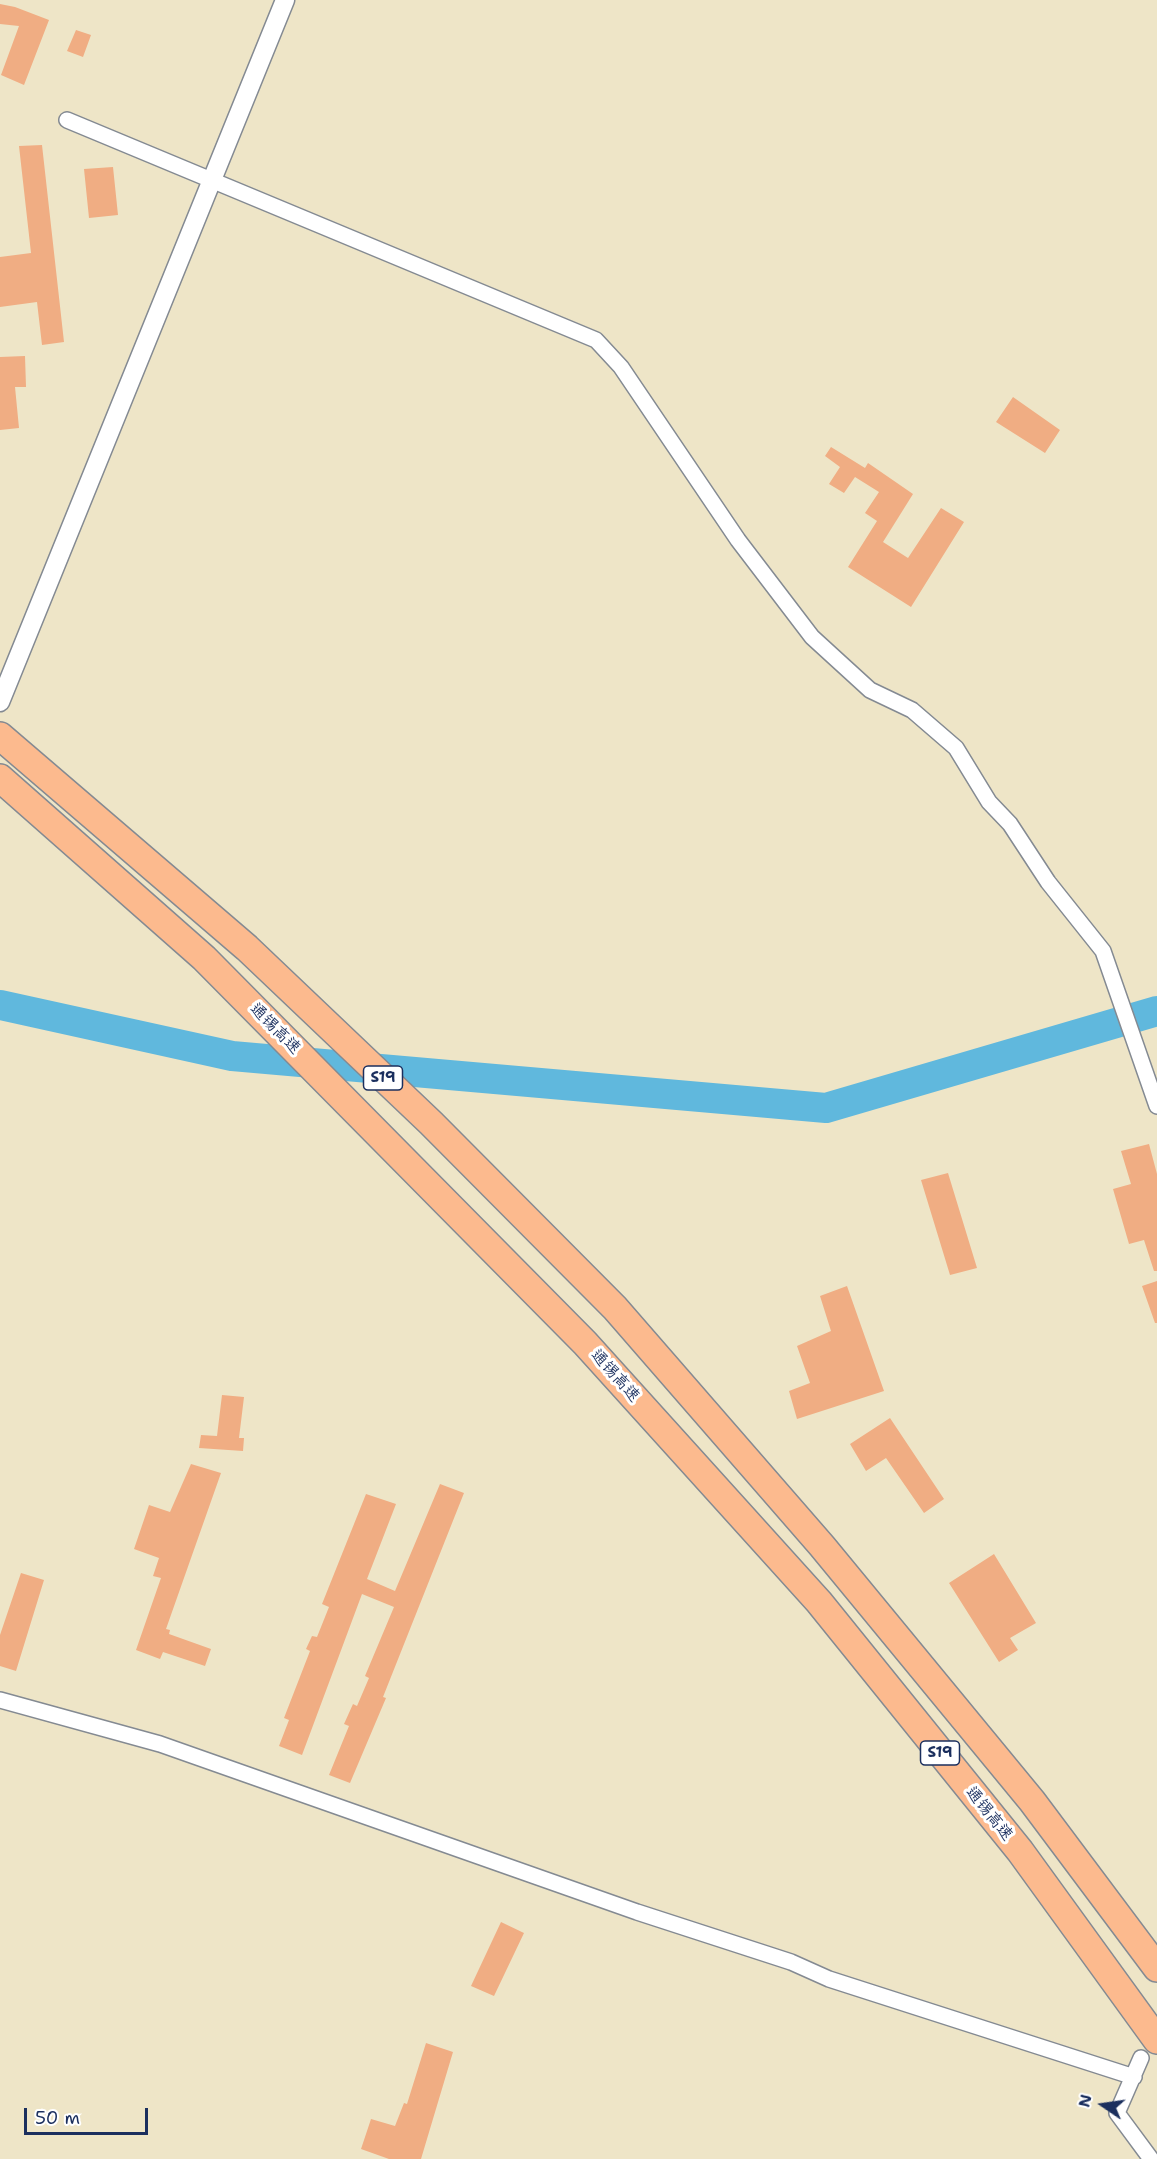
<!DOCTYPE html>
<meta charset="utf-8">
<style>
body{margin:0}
#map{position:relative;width:1157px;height:2159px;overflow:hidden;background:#eee5c7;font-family:"Shantell Sans",sans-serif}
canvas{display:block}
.north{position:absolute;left:1073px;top:2075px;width:60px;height:60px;-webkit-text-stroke:4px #fff;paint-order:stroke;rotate:283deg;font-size:16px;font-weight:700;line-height:24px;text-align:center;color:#1b2f5e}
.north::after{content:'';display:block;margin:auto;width:21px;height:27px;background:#1b2f5e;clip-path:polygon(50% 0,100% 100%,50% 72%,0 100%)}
.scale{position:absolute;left:24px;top:2108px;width:124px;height:27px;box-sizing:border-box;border:3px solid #1b2f5e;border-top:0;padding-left:8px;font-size:18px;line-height:21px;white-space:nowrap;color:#1b2f5e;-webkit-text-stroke:4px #fff;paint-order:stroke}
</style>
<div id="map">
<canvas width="1157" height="2159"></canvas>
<div class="north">N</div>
<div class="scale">50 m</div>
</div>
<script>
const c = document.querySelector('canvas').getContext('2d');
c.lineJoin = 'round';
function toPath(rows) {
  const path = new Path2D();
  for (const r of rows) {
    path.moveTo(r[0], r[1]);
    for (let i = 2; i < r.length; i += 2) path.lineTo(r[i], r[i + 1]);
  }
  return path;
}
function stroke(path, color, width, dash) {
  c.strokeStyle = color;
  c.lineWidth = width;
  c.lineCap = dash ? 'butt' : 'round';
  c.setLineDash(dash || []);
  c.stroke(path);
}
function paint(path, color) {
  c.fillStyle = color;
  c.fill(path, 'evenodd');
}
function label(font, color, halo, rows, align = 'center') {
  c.font = font + ' "Shantell Sans","LXGW WenKai TC",sans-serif';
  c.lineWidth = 6;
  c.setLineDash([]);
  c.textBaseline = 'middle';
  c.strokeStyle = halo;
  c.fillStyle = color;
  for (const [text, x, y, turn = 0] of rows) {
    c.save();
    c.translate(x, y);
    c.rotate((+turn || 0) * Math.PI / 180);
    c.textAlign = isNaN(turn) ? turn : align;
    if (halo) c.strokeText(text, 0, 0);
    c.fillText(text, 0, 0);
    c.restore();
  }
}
stroke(toPath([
 [0,1005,232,1056,826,1108,1157,1011]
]), '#60b8dd', 30);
paint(toPath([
 [0,4,15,7,49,20,24,85,1,75,19,26,0,24],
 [76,30,91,35,83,57,67,51],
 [42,145,64,342,42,345,37,302,0,307,0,257,31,253,19,146],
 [113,167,118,215,89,218,84,169],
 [25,356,26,387,15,387,19,428,0,430,0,357],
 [1013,397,1060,430,1045,453,996,422],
 [831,447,865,468,868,463,913,494,883,542,908,558,941,508,964,522,911,607,848,567,877,521,865,513,879,492,855,477,844,493,829,484,840,467,825,456],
 [1149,1144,1157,1174,1157,1271,1154,1271,1144,1240,1129,1244,1113,1189,1131,1184,1121,1151],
 [948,1173,977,1268,950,1275,921,1180],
 [1157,1281,1157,1323,1155,1323,1142,1286],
 [847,1286,884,1391,797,1419,789,1391,810,1383,797,1346,831,1331,820,1296],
 [222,1395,244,1397,239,1438,244,1438,243,1451,199,1448,201,1435,217,1436],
 [890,1418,944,1499,924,1513,886,1458,866,1471,850,1444],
 [191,1464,221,1473,166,1629,170,1630,169,1634,211,1649,205,1666,163,1652,160,1659,136,1650,161,1578,153,1576,159,1558,134,1549,149,1505,170,1512],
 [440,1484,464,1493,383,1697,386,1698,350,1783,329,1775,349,1726,344,1724,353,1704,357,1706,369,1678,365,1676,394,1607,362,1594,302,1755,279,1746,289,1720,284,1718,310,1651,306,1649,312,1636,317,1637,329,1607,322,1604,366,1494,396,1504,367,1579,395,1591],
 [994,1554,1036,1623,1010,1638,1018,1650,999,1662,949,1583],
 [21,1573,44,1580,16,1671,0,1666,0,1635],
 [501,1922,524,1933,494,1996,471,1986],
 [426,2043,453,2052,421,2159,389,2159,361,2149,371,2119,395,2126,404,2103,407,2104]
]), '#f0ad83');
const minor = toPath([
 [67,120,596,340,621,367,738,540,812,637,870,690,912,710,956,748,989,802,1010,824,1048,882,1103,951,1157,1106],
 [0,1700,160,1744,637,1912,791,1962,829,1979,1134,2077],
 [1141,2058,1117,2113,1151,2159]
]);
const tertiary = toPath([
 [0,702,285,0]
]);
const motorway = toPath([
 [0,736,247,948,431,1123,615,1308,822,1546,1032,1801,1157,1968],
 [0,778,204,958,585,1343,819,1602,1020,1851,1157,2040]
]);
stroke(minor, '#848a92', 18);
stroke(tertiary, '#848a92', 21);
stroke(motorway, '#848a92', 30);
stroke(minor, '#fff', 15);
stroke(tertiary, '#fff', 18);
stroke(motorway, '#fcba8e', 27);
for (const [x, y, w] of [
 [383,1078,39],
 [940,1753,39]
]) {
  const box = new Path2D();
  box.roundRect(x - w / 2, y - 12, w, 24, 4.5);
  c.fillStyle = '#fff';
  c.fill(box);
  stroke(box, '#1b2f5e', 1.5);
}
label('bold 15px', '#1b2f5e', null, [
 ["S19",383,1078],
 ["S19",940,1753]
]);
label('16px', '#1b2f5e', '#fff', [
 ["通锡高速",275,1029,45],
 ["通锡高速",615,1376,48],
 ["通锡高速",989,1814,51]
]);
</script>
